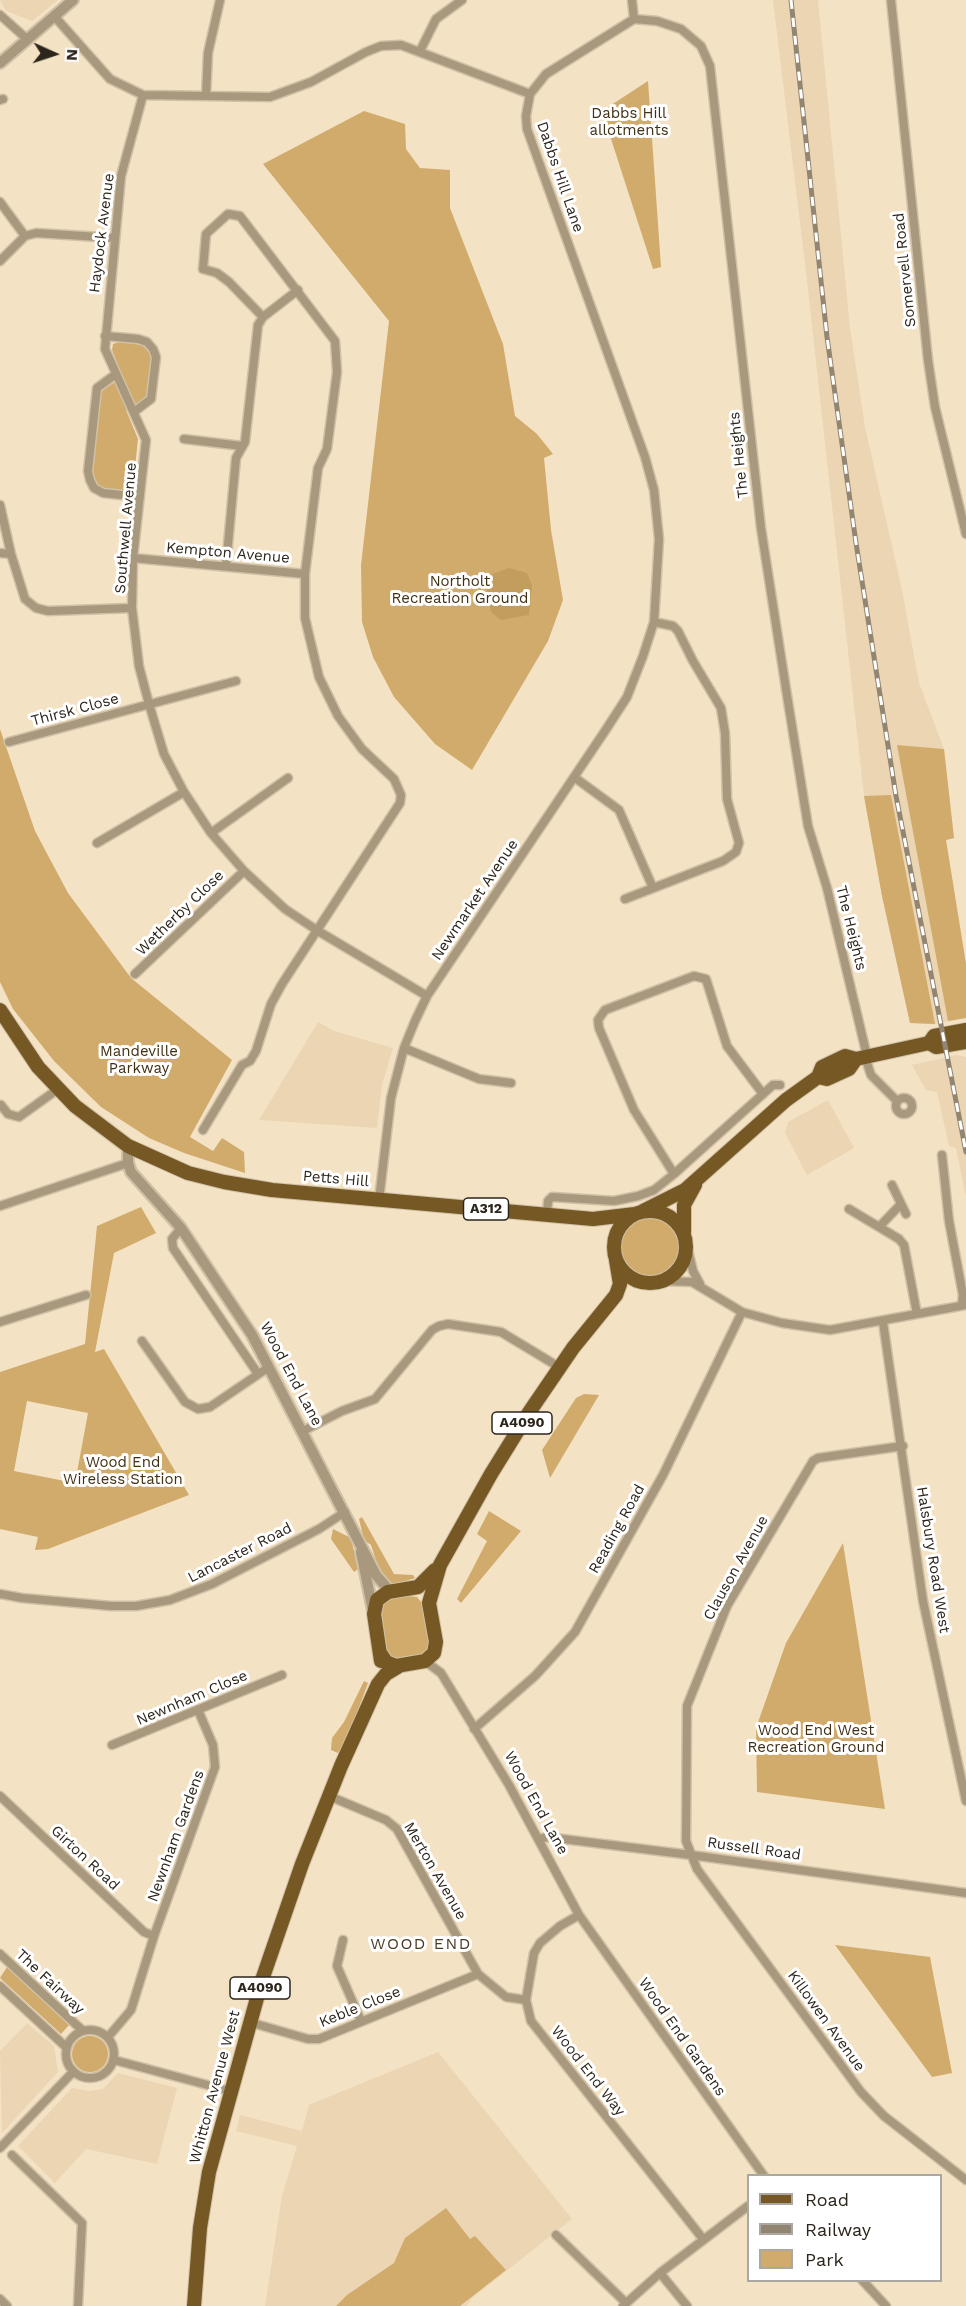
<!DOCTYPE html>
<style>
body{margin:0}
#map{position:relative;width:966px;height:2306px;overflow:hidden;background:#f4e2c5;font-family:"Work Sans",sans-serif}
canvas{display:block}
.legend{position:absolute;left:747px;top:2174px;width:195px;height:108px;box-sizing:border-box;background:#fff;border:2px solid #aba8a4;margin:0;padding:8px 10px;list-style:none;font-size:18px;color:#2c251b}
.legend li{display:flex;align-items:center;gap:12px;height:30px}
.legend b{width:30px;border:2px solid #aba8a4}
.north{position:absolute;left:24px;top:24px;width:60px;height:60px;-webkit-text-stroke:4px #fff;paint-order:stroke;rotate:93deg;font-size:16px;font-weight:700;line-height:24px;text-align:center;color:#2c251b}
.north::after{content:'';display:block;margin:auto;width:21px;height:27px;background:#2c251b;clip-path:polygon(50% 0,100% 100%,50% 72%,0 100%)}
</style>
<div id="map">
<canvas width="966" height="2306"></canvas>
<ul class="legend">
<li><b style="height:8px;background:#755824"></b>Road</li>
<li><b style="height:8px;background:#928572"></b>Railway</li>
<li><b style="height:16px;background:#d1ab6c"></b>Park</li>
</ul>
<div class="north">N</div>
</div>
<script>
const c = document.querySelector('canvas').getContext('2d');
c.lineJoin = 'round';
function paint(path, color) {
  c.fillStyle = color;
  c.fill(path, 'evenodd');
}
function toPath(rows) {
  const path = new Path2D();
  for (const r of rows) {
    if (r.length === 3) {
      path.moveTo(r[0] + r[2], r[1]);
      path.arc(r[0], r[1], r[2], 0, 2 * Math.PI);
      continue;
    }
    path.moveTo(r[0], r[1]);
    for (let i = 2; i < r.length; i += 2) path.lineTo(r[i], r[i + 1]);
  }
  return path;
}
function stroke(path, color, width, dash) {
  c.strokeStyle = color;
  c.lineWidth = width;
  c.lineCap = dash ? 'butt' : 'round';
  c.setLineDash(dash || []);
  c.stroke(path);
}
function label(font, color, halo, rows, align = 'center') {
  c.font = font + ' "Work Sans",sans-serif';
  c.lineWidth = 6;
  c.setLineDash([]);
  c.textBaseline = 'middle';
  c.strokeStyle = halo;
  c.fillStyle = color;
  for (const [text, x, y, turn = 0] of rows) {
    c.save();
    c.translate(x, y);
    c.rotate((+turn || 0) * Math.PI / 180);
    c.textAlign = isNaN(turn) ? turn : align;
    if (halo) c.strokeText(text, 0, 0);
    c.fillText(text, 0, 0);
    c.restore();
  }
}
paint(toPath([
 [0,0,58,0,32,21,6,11],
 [773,0,818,0,850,328,865,427,902,590,919,683,944,749,954,838,946,840,966,964,966,1018,935,1024,910,1023,882,896,864,796,807,280],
 [318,1022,334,1031,393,1048,382,1085,377,1128,259,1120],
 [956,1055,966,1057,966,1197,956,1148,949,1146,937,1092,926,1090,912,1065],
 [828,1100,854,1148,807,1175,785,1133,788,1122],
 [27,2023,54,2046,58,2072,2,2133,0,2051],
 [438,2052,572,2219,472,2298,467,2306,265,2306,282,2196,297,2146,236,2131,240,2115,302,2131,309,2105],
 [118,2073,177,2088,157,2164,86,2149,55,2183,18,2146,72,2088,89,2091,103,2089]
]), '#ebd5b2');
paint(toPath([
 [648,81,661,267,653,269,602,111],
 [364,111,405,124,406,149,420,168,450,170,450,208,503,344,515,416,537,434,553,454,544,458,551,530,563,600,548,641,472,770,435,744,394,697,373,657,362,622,361,565,389,321,263,164],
 [119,342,143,345,153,358,148,398,126,410,138,439,133,487,128,492,104,489,95,484,93,472,100,393,108,386,123,378,112,350,113,344],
 [0,729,35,831,68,893,131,978,232,1060,190,1137,213,1151,222,1138,244,1152,245,1173,184,1153,149,1138,101,1107,54,1061,13,1009,0,982],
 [897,745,944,749,954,838,946,840,966,964,966,1018,948,1021],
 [891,795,935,1024,910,1023,882,896,864,796],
 [141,1207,156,1233,114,1253,95,1352,104,1349,189,1495,48,1549,35,1550,38,1537,0,1529,0,1372,85,1344,97,1226],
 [27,1401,88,1413,75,1483,14,1471],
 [650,1247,30],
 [584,1394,599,1395,550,1478,542,1450,576,1398],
 [489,1511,521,1531,461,1603,457,1599,487,1541,477,1534],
 [362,1517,394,1574,413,1575,415,1578,396,1584,386,1582,381,1576,371,1545,364,1540,359,1519],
 [333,1529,351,1538,358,1569,354,1572,331,1539],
 [843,1543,885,1809,757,1792,756,1728,786,1643],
 [409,1596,417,1597,422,1603,429,1641,428,1649,422,1654,396,1658,389,1655,385,1648,380,1613,381,1605,386,1600],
 [364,1681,368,1683,344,1748,338,1753,331,1750,332,1738,344,1722],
 [835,1945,930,1957,952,2073,932,2077],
 [7,1967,69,2025,61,2034,0,1978],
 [90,2054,18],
 [446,2208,470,2239,475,2236,506,2270,460,2306,336,2306,347,2295,394,2263,405,2238]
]), '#d1ab6c');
paint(toPath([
 [509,568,527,573,532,586,529,615,501,620,491,612,487,590,492,574]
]), '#c29d5e');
const minor = toPath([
 [632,0,634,19],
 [891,0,928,360,935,407,966,534],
 [0,15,28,40],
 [55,17,110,79,143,95,270,97,311,82,366,52,381,46,401,45,530,94,526,116,527,129,645,457,654,490,659,539,654,622,643,656,627,697,607,728,427,996,415,1021,404,1048,391,1098,379,1200],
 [420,51,436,19,462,0],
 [530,94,546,74,634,19,657,21,681,29,701,46,710,66,761,528,786,689,808,826,827,888,867,1056],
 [143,95,121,176,105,349,146,440,133,558,132,608,139,666,149,704,164,754,184,792,211,833,244,871,285,909,318,931,427,996],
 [206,96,208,53,220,0],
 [0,100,3,99],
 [0,202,25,236],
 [0,261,25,236,36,233,115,238],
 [105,336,138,339,147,342,153,349,156,357,151,399,134,412],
 [116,374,97,388,88,471,90,480,94,488,103,493,140,497],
 [184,439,242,446],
 [0,505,11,554,25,599,36,608,48,611,132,608],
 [0,553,11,554],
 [133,558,305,574],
 [226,566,236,458,245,442,258,325,263,317,298,290],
 [9,742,236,681],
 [574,777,619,810,653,888],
 [211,833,288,778],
 [97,843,184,792],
 [625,899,723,861,736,852,739,843,727,799,725,733,721,708,693,661,678,631,673,626,654,622],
 [135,974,244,871],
 [404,1048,479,1079,511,1083],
 [865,1057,871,1075,897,1101],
 [904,1106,8],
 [1,1105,8,1114,19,1117,58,1089],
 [203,1130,242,1065,250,1061,256,1051,271,1004,282,984,400,803,401,795,394,779,362,749,338,716,319,677,305,618,305,574,318,468,327,449,337,372,335,341,240,216,228,214,206,234,203,269,217,273,229,282,263,317],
 [942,1155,949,1221,963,1295,962,1305],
 [674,1174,634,1110,599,1028,598,1020,605,1010,694,976,706,979,727,1046,763,1094],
 [892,1185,906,1214],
 [0,1206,128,1163],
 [849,1209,899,1239,904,1245,917,1314],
 [547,1215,548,1201,552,1197,614,1201,638,1196,654,1190,674,1174,773,1085,780,1085],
 [879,1227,901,1204],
 [181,1228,172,1239,173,1248,258,1374],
 [687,1246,693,1271,700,1284],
 [664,1281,692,1282,742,1312,782,1323,830,1330,966,1305],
 [0,1322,86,1295],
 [883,1322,923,1601,966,1801],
 [142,1341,185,1402,198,1409,210,1407,269,1367],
 [303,1431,342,1411,375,1399,432,1330,439,1326,448,1324,501,1332,559,1367],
 [903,1446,818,1458,813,1461,727,1606,687,1706,686,1841,697,1869,861,2092,884,2116,966,2180],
 [0,1594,22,1598,111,1606,136,1606,170,1600,212,1584,319,1529,345,1512],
 [420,1662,429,1664,441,1673,509,1785,579,1915,764,2176],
 [474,1729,535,1676,575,1632,663,1475,742,1312],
 [112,1745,282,1675],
 [0,1796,144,1932,154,1936],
 [329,1796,386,1820,397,1829,478,1974,506,1997,526,2000],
 [539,1839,547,1837,691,1855,966,1893],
 [579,1915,560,1926,540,1943,534,1953,526,2000,531,2021,703,2239],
 [343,1940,337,1966,361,2021],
 [0,1954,82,2030],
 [0,1986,66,2047],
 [249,2022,308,2039,319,2039,478,1974],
 [90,2054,24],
 [108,2037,131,2010,154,1936,215,1767,213,1745,198,1710],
 [114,2060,230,2091],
 [0,2148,73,2072],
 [12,2155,82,2223,78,2306],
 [556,2235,626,2303],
 [660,2273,687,2306],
 [862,2280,886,2306],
 [0,2299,7,2306],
 [623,2306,660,2273,748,2206]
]);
const tertiary = toPath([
 [0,63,73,0],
 [128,1146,128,1163,131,1172,181,1228,252,1335,376,1575,388,1589,396,1591],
 [361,1552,373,1611]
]);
const primary = toPath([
 [0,1010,38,1067,75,1106,128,1146,188,1173,224,1182,272,1190,593,1219,635,1214],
 [929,1043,934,1036,966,1030],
 [929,1043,936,1047,966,1042],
 [818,1077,827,1079,849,1069,856,1059],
 [650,1247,36],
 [643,1211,685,1190,786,1100,818,1077,822,1067,845,1056,856,1059,929,1043],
 [684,1232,684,1205,695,1185],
 [380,1653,386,1662,396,1666,425,1661,434,1653,436,1642,429,1603,440,1565,491,1474,530,1411,573,1348,616,1295,620,1284,616,1260],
 [381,1661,374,1614,377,1600,388,1592,418,1587,435,1570],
 [194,2306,200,2228,209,2172,262,1980,302,1864,341,1766,378,1684,386,1674,401,1665]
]);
stroke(minor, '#d0c0a6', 11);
stroke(tertiary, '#d0c0a6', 14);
stroke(primary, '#d0c0a6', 16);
stroke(minor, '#a8987e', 8);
stroke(tertiary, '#a8987e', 10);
stroke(primary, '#755824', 14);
const rail = toPath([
 [791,0,827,337,856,543,896,796,966,1152]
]);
stroke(rail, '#928572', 5);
stroke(rail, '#fff', 3, [9]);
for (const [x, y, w] of [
 [486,1209,45],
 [522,1423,60],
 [260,1988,60]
]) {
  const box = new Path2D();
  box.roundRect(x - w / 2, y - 11, w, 22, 4.5);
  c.fillStyle = '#fff';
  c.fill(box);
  stroke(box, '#2c251b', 1.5);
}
label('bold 14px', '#2c251b', null, [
 ["A312",486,1209],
 ["A4090",522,1423],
 ["A4090",260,1988]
]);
label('15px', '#413114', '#fff', [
 ["Dabbs Hill",629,114],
 ["allotments",629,131],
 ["Northolt",460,582],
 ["Recreation Ground",460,599],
 ["Mandeville",139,1052],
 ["Parkway",139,1069],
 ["Wood End",123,1463],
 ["Wireless Station",123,1480],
 ["Wood End West",816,1731],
 ["Recreation Ground",816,1748]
]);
label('15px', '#2c251b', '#fff', [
 ["Dabbs Hill Lane",560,177,71],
 ["Haydock Avenue",102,233,-83],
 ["Somervell Road",905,270,-96],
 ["The Heights",739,455,-96],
 ["Southwell Avenue",126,528,-85],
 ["Kempton Avenue",228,553,5],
 ["Thirsk Close",75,710,-15],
 ["Newmarket Avenue",475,900,-56],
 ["Wetherby Close",180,913,-44],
 ["The Heights",851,928,76],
 ["Petts Hill",336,1179,5],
 ["Wood End Lane",291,1374,62],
 ["Reading Road",617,1529,-61],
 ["Lancaster Road",240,1553,-27],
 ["Halsbury Road West",933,1560,81],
 ["Clauson Avenue",736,1568,-61],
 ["Newnham Close",192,1698,-23],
 ["Wood End Lane",536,1803,61],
 ["Newnham Gardens",176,1836,-70],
 ["Russell Road",754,1849,8],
 ["Girton Road",85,1858,43],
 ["Merton Avenue",435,1871,60],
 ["The Fairway",50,1982,43],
 ["Keble Close",360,2007,-22],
 ["Killowen Avenue",826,2021,54],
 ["Wood End Gardens",682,2037,55],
 ["Wood End Way",588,2071,52],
 ["Whitton Avenue West",215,2087,-75]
]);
c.letterSpacing = '1.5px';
label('16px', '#4a3c24', '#fff', [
 ["WOOD END",421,1944]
]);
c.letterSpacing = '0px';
</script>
